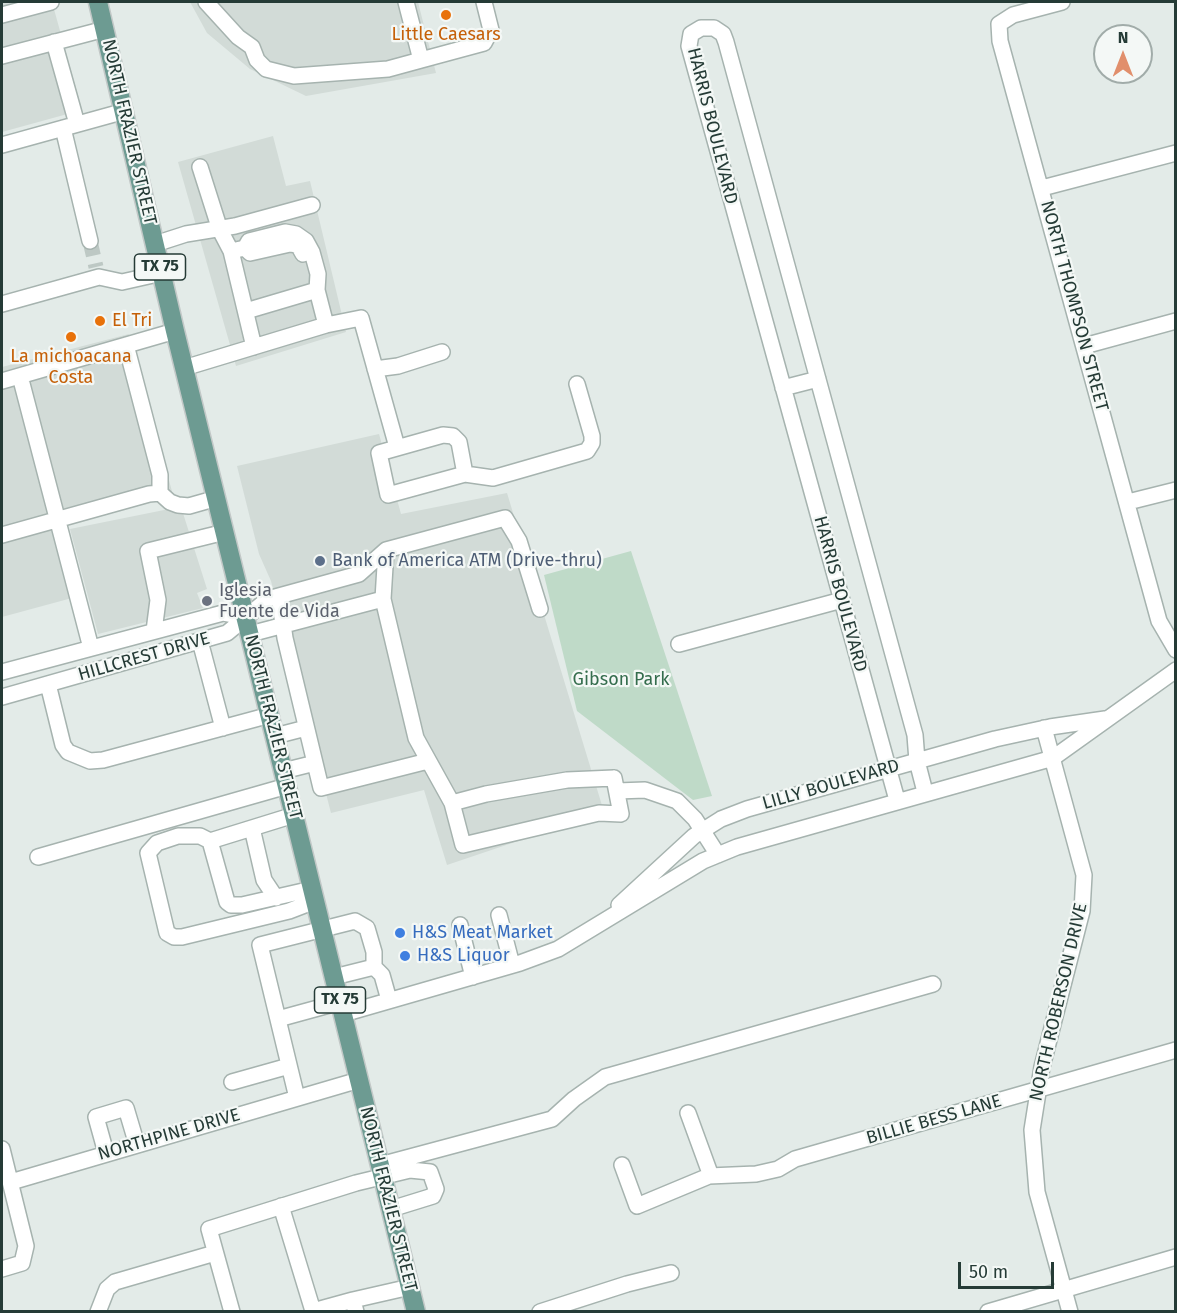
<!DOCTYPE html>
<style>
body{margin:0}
#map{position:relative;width:1177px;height:1313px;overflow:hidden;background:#e3ebe8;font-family:"Fira Sans",sans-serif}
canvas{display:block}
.frame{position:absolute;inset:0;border:3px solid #253b36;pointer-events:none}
.north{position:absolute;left:1093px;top:24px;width:60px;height:60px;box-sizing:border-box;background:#f4f8f6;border:2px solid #a1aca9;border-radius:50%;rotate:0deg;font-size:16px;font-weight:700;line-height:24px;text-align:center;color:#253b36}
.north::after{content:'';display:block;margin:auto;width:21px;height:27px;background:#e18f6c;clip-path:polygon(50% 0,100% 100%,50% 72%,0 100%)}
.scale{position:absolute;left:958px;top:1262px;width:96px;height:27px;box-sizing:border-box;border:3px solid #253b36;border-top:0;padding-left:8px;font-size:18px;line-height:21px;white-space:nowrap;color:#253b36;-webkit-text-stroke:4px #f4f8f6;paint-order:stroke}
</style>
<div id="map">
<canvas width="1177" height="1313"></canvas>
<div class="frame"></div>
<div class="north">N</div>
<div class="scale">50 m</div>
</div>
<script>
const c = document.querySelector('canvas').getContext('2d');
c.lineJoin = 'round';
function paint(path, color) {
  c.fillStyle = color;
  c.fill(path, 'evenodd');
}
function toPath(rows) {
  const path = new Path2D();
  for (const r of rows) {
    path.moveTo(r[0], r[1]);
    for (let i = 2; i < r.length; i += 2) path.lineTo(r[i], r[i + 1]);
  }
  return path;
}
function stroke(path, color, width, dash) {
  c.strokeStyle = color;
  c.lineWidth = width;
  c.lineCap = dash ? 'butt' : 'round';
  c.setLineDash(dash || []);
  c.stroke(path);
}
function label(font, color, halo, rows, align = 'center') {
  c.font = font + ' "Fira Sans",sans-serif';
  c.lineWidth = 4.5;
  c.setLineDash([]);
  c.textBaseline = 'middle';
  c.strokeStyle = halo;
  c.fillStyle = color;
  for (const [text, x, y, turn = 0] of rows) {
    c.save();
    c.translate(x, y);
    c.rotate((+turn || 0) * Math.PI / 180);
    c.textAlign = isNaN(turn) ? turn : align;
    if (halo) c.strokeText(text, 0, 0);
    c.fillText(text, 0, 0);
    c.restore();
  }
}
paint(toPath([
 [2,2,52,2,82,110,2,132],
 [190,2,418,2,436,73,306,96,250,69,207,33],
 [273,136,286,186,310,181,346,332,236,366,178,162],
 [129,334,173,495,66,525,83,595,2,617,2,367],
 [379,434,401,514,507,493,604,812,447,865,424,790,331,813,271,581,259,554,237,466],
 [174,508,182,510,207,589,197,593,203,608,98,634,70,529]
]), '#d2dbd7');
paint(toPath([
 [631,551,712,796,693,800,577,711,544,575]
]), '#bfdac8');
stroke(toPath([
 [90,241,96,267]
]), '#bdc8c4', 15, [15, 8]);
const minor = toPath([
 [206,2,238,37,252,47,257,60,266,69,294,76,388,69,421,60,406,2],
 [1062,2,1013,15,999,24,1000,41,1159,621,1176,650],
 [2,15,51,2],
 [54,42,77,124],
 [2,56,105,29],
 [421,60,484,43,491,30,484,2],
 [63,128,90,241],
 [2,145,125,111],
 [200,167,220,230,231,251,254,347],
 [1042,188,1176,153],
 [155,244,186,234,235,226,312,205],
 [245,248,250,253,290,244,298,245,303,254],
 [231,251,245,248,249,241,285,232,296,234,306,241,312,252,318,274,317,290],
 [2,304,99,277,122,282,162,273],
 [246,311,317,290,326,325],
 [126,345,160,475,160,493],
 [1084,346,1176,321],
 [184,368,326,325,361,318,397,447],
 [375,369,398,366,442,352],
 [20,376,91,648],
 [2,381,175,331],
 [783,388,818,379],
 [465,474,388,495,379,453,443,435,453,436,459,442,465,474,493,478,587,451,592,443,592,436,577,384],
 [1128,502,1176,490],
 [2,535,149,494,160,493,170,502,178,505,189,506,217,498],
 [279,596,285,638,321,788,428,761],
 [383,599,386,550],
 [154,631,158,600,148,551,225,532],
 [250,634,383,599,416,738,452,803],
 [200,641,223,728],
 [679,644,842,600],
 [2,672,223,613,246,617],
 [48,684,63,745,68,752,90,761,103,760,270,715],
 [2,697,227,633,268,599,359,574,386,550,505,518,519,541,540,609],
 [1044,728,1084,875,1082,911,1042,1067,1032,1130,1037,1192,1070,1312],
 [275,736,306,728],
 [283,771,315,763],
 [614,778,621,814,599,813,463,845,452,803,486,794,567,780,614,778],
 [617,791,645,790,677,801,695,819,718,855],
 [897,800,689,46,691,34,701,28,714,28,723,34,726,42,915,735,917,761,925,792],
 [294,815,210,841,227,902,231,905,242,905,312,889],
 [252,828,264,880,276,898],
 [210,841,200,836,178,836,157,843,148,853,167,933,174,937,182,937,289,911,315,901],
 [38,857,287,786],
 [619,905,694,836,721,819,747,809,995,739,1050,727,1105,719],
 [499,915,512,965],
 [460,925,473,977],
 [374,967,382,975,389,1000],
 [343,1014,520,963,558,949,703,861,737,847,1053,758,1176,670],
 [278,1019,340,1002],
 [232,1082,289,1066],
 [297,1098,260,945,355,921,367,928,374,952,374,967,334,977],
 [688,1113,711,1176],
 [2,1149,26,1246,22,1263,2,1269],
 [106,1153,96,1117,126,1108,137,1145],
 [380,1165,552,1119,574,1099,605,1077,933,984],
 [622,1165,637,1206,709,1176,756,1174,778,1169,795,1159,1176,1050],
 [11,1182,359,1080],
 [281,1206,313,1311,353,1300],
 [98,1312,107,1289,115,1282,215,1253],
 [232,1312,209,1229,356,1183,410,1170,430,1172,436,1189,433,1196,391,1209],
 [356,1312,353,1300,410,1287],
 [540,1312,627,1284,671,1273],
 [988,1312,1176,1257]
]);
const major = toPath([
 [98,2,175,331,416,1312]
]);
stroke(minor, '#a6b3af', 18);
stroke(major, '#c2c8c7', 21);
stroke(minor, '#fff', 15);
stroke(major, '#6d9b92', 18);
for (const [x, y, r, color] of [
 [446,15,6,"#e8710a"],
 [100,321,6,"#e8710a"],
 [71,337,6,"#e8710a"],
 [320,561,6,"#5c6f8a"],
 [207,601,6,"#6b7280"],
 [400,933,6,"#3f7fe0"],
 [405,956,6,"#3f7fe0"]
]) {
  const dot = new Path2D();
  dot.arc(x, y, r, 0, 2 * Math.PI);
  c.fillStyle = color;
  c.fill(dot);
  stroke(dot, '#f4f8f6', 2);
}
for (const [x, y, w] of [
 [160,267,51],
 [340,1000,51]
]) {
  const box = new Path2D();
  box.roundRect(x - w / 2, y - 13, w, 26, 4.5);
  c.fillStyle = '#f4f8f6';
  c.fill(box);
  stroke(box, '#253b36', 1.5);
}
label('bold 16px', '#253b36', null, [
 ["TX 75",160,267],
 ["TX 75",340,1000]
]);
label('18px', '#c56008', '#f4f8f6', [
 ["Little Caesars",446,35],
 ["El Tri",112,321,"left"],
 ["La michoacana",71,357],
 ["Costa",71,378]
]);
label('18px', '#253b36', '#f4f8f6', [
 ["HARRIS BOULEVARD",712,126,76],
 ["NORTH FRAZIER STREET",129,132,77],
 ["NORTH THOMPSON STREET",1074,306,75],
 ["HARRIS BOULEVARD",840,594,75],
 ["HILLCREST DRIVE",144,657,-16],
 ["NORTH FRAZIER STREET",273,727,76],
 ["LILLY BOULEVARD",831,785,-16],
 ["NORTH ROBERSON DRIVE",1059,1002,-77],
 ["BILLIE BESS LANE",934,1120,-16],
 ["NORTHPINE DRIVE",169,1135,-16],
 ["NORTH FRAZIER STREET",388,1199,76]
]);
label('18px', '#4e5e75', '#f4f8f6', [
 ["Bank of America ATM (Drive-thru)",332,561]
], 'left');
label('18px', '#5b616d', '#f4f8f6', [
 ["Iglesia",219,591],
 ["Fuente de Vida",219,612]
], 'left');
label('18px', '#346d4d', '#f4f8f6', [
 ["Gibson Park",621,680]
]);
label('18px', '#366cbe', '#f4f8f6', [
 ["H&S Meat Market",412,933],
 ["H&S Liquor",417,956]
], 'left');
</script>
